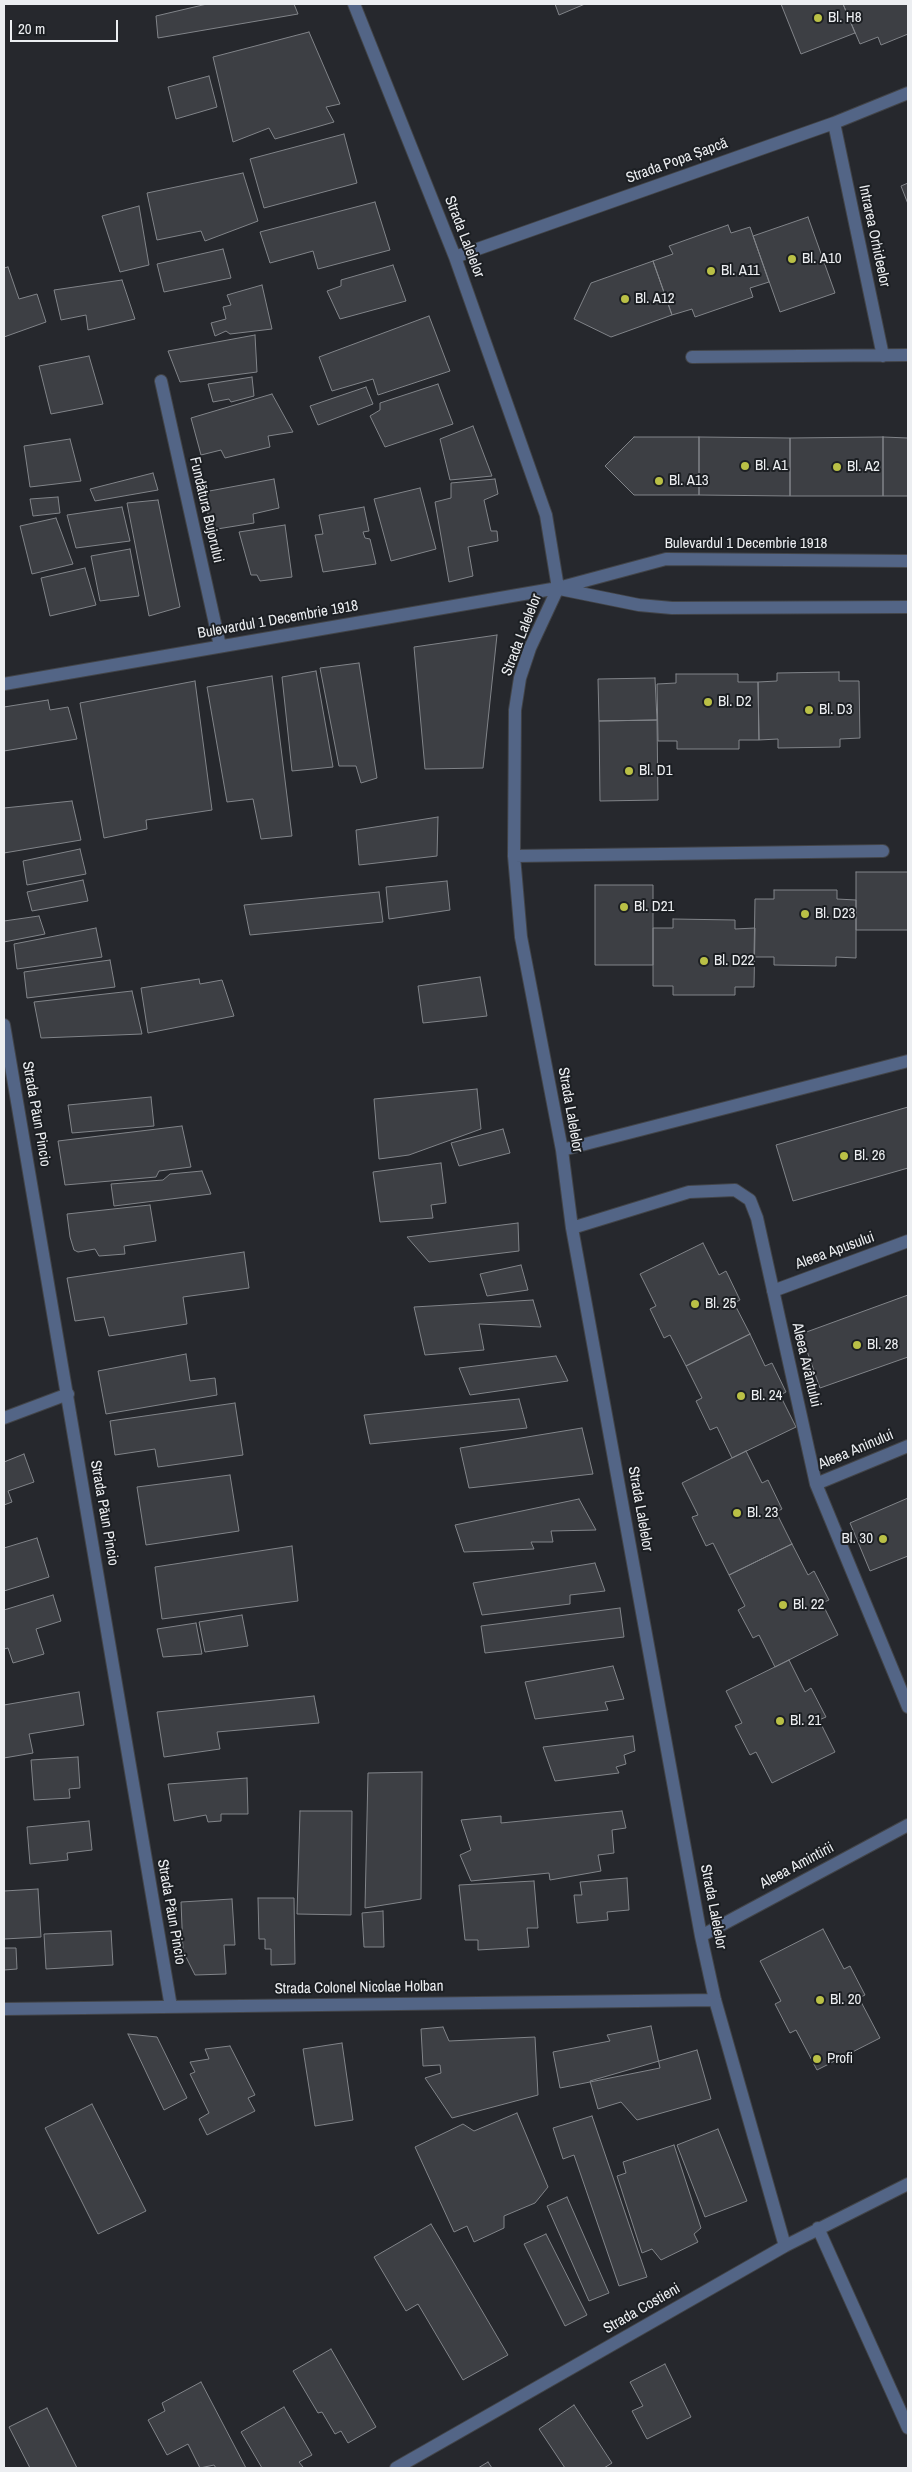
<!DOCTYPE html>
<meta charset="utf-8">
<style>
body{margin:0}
#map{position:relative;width:912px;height:2472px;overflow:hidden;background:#26282d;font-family:"Archivo Narrow",sans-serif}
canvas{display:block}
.frame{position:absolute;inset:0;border:5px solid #eceef1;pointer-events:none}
.scale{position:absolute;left:10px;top:20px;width:108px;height:22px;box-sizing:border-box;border:2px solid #eceef1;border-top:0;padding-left:6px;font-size:15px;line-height:18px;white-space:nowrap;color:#eceef1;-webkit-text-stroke:4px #1c1f23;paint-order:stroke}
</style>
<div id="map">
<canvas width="912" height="2472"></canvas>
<div class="frame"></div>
<div class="scale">20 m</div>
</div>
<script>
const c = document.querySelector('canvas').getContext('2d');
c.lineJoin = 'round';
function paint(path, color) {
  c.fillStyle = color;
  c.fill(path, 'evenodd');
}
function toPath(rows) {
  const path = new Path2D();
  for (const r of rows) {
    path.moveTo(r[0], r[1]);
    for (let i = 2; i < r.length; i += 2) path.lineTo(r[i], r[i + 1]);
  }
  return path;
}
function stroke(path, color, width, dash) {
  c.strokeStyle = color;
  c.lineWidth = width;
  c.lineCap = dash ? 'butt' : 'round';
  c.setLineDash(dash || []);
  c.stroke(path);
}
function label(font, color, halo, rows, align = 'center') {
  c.font = font + ' "Archivo Narrow",sans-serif';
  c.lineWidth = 4;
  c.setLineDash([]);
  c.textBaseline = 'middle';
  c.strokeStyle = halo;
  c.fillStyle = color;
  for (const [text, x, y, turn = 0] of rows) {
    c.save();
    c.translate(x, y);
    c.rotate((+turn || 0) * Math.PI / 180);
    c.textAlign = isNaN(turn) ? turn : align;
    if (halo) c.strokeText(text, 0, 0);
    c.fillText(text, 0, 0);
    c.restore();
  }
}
const building = toPath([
 [207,4,294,4,298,14,158,38,156,16,207,4],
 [555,4,585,4,559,15,555,4],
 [781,4,843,4,855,33,801,54,781,4],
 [843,4,908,4,908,34,881,45,878,37,860,44,843,4],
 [309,32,340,104,326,107,334,122,275,139,269,128,233,142,213,57,309,32],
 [209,76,217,107,176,119,168,87,209,76],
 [344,134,357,183,264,208,250,159,344,134],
 [243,173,258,221,205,241,201,231,157,240,147,193,243,173],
 [908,183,908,204,901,186,908,183],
 [375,202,390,250,318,269,313,251,270,263,260,232,375,202],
 [139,206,149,265,120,272,102,216,139,206],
 [808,217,835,293,780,312,753,236,808,217],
 [728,225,731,233,750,227,769,282,750,288,753,297,695,317,692,309,672,315,653,261,673,254,669,246,728,225],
 [223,249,231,278,164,292,157,264,223,249],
 [653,261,672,315,611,337,574,319,591,283,653,261],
 [393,265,406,301,340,319,327,291,341,286,341,280,393,265],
 [8,267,19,299,37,294,46,322,4,337,4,268,8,267],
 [122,280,135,319,88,330,86,315,61,320,54,290,122,280],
 [262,285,272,329,230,334,226,331,215,336,211,323,226,319,223,307,231,305,227,295,262,285],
 [429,316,450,371,378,395,373,379,332,391,319,357,429,316],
 [255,335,257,372,180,382,168,351,255,335],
 [89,356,103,404,51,414,39,366,89,356],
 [252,377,254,396,231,402,229,399,213,402,208,384,252,377],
 [438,384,453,424,385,447,370,416,380,410,380,403,438,384],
 [366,387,373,404,318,425,310,406,366,387],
 [272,394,293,432,268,436,270,447,225,458,221,450,201,455,191,418,272,394],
 [473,426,492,476,450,480,440,439,473,426],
 [634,437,699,437,699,495,634,495,605,466,634,437],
 [699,437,790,438,790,496,699,495,699,437],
 [883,437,908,438,908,496,883,496,883,437],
 [883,437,883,496,790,496,790,438,883,437],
 [70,439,81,481,30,487,24,446,70,439],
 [153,473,158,490,95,501,90,489,153,473],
 [274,479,279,508,253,514,254,523,211,530,204,492,274,479],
 [495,479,498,494,484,500,491,531,497,531,498,541,468,547,473,576,449,582,435,502,451,498,451,483,495,479],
 [420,488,436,549,391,561,374,499,420,488],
 [58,497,60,513,33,516,30,499,58,497],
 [158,500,180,607,149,616,127,503,158,500],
 [122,507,130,541,76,548,67,515,122,507],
 [364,507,369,531,363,532,365,538,370,539,376,564,323,572,315,535,323,534,319,515,364,507],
 [56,518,73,564,32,574,20,526,56,518],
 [285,525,292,577,260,581,257,575,251,575,239,532,285,525],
 [130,549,139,596,100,601,91,556,130,549],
 [85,568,96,605,50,616,41,578,85,568],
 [497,635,483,768,425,769,414,647,497,635],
 [359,663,377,778,361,783,356,766,339,766,320,668,359,663],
 [316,671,333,767,292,771,282,677,316,671],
 [839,672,839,681,859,681,860,738,840,739,840,747,778,748,778,739,759,740,758,682,777,681,777,673,839,672],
 [676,674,738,674,738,682,758,682,759,740,739,740,739,749,677,749,677,741,658,741,657,684,676,683,676,674],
 [272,676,292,836,261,839,253,799,227,802,207,687,272,676],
 [655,678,657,720,599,721,598,679,655,678],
 [195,681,212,810,146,820,147,829,104,838,80,703,195,681],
 [48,700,50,710,68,707,77,739,4,751,4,707,48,700],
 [657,720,658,800,600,801,599,721,657,720],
 [72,801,81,840,4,853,4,808,72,801],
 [438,817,437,856,359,865,356,830,438,817],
 [80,849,86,874,27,885,23,861,80,849],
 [856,872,908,872,908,930,856,930,856,872],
 [83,880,88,901,32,911,27,892,83,880],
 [447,881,450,910,389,919,386,887,447,881],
 [595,885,653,885,653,965,595,965,595,885],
 [774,890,837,890,837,899,856,900,856,958,836,957,836,966,774,965,774,957,754,957,755,899,774,899,774,890],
 [379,892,383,922,250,935,244,905,379,892],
 [39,916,45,934,4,942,4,921,39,916],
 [673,919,735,920,735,929,755,928,754,987,735,987,735,995,673,995,673,986,653,986,653,928,673,928,673,919],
 [96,928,102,957,17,969,14,944,96,928],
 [110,960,115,987,27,998,24,972,110,960],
 [480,977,487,1016,423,1023,418,986,480,977],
 [199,979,200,984,222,980,234,1016,148,1033,141,988,199,979],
 [132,991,142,1034,41,1038,34,1002,132,991],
 [477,1089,481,1129,409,1155,379,1159,374,1099,477,1089],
 [151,1097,154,1126,72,1133,68,1105,151,1097],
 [908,1107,908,1168,793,1201,776,1145,908,1107],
 [182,1126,191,1167,159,1171,156,1177,65,1185,58,1141,182,1126],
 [503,1129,510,1153,459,1166,451,1143,503,1129],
 [441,1163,446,1203,431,1205,433,1218,380,1222,373,1172,441,1163],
 [202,1171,211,1194,114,1206,111,1184,163,1180,170,1174,202,1171],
 [150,1205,156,1241,124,1246,125,1254,99,1256,95,1249,78,1252,74,1250,70,1237,67,1214,150,1205],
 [518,1223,519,1251,429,1262,407,1237,518,1223],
 [703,1243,719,1275,726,1271,740,1300,734,1303,750,1334,686,1366,670,1335,664,1338,650,1309,656,1306,640,1274,703,1243],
 [244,1252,249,1288,183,1297,187,1324,109,1336,104,1317,75,1321,67,1278,244,1252],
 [521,1265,528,1290,487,1296,480,1274,521,1265],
 [908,1295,908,1357,820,1388,801,1334,908,1295],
 [533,1300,541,1327,479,1324,484,1350,425,1355,414,1307,533,1300],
 [750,1334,765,1366,772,1363,786,1392,780,1395,796,1427,732,1458,717,1427,710,1430,696,1401,702,1398,686,1366,750,1334],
 [186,1354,190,1381,215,1378,217,1395,106,1414,98,1371,186,1354],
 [556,1356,568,1381,470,1395,459,1368,556,1356],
 [519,1399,527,1428,370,1444,364,1415,519,1399],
 [235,1403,243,1455,158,1467,155,1449,115,1455,110,1421,235,1403],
 [582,1428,593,1474,469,1488,460,1448,582,1428],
 [746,1451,762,1483,768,1480,782,1509,776,1512,792,1544,729,1575,713,1543,706,1546,692,1517,698,1515,682,1483,746,1451],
 [24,1454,34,1482,8,1491,12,1502,4,1505,4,1462,24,1454],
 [230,1475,239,1531,146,1545,137,1487,230,1475],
 [908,1498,908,1556,870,1571,850,1523,908,1498],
 [579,1499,596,1530,551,1531,553,1542,531,1542,534,1549,464,1552,455,1525,579,1499],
 [37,1538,49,1577,4,1591,4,1548,37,1538],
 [792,1544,808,1575,814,1571,829,1600,822,1603,838,1635,775,1667,759,1635,753,1638,738,1610,745,1606,729,1575,792,1544],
 [292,1546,298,1601,162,1619,155,1567,292,1546],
 [595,1563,605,1591,570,1595,570,1604,482,1615,473,1583,595,1563],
 [53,1595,61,1621,36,1629,44,1654,13,1663,8,1648,4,1649,4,1610,53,1595],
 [620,1608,624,1637,485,1653,481,1626,620,1608],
 [242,1615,248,1646,205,1652,199,1622,242,1615],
 [196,1623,202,1654,163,1657,157,1629,196,1623],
 [789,1660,805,1692,811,1688,826,1717,819,1720,835,1752,772,1783,756,1752,750,1755,735,1726,742,1723,726,1691,789,1660],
 [613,1666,624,1699,605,1702,608,1710,535,1719,525,1682,613,1666],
 [79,1692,84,1725,29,1734,33,1753,4,1758,4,1705,79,1692],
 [314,1696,319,1723,217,1732,220,1749,164,1757,157,1712,314,1696],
 [633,1736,635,1751,624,1755,626,1764,616,1767,619,1773,555,1781,543,1747,633,1736],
 [78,1757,80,1788,69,1789,70,1798,34,1800,31,1760,78,1757],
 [422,1772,421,1899,365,1908,368,1773,422,1772],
 [247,1778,248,1814,221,1814,221,1821,208,1822,206,1815,174,1821,168,1784,247,1778],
 [300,1811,352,1811,351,1915,297,1914,300,1811],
 [622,1811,626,1828,612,1830,614,1853,598,1855,601,1871,550,1880,549,1873,471,1881,460,1855,471,1850,461,1820,501,1816,501,1823,622,1811],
 [89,1821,92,1850,67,1853,68,1860,30,1864,27,1827,89,1821],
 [627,1878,629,1910,607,1912,608,1920,577,1923,574,1895,582,1895,580,1882,627,1878],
 [534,1881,538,1928,527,1928,529,1947,478,1950,478,1940,465,1940,459,1885,534,1881],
 [38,1889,41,1937,4,1939,4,1891,38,1889],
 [258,1898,294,1898,295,1964,271,1965,271,1949,265,1949,265,1939,259,1939,258,1898],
 [232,1899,235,1945,224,1945,226,1974,195,1975,183,1951,181,1902,232,1899],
 [383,1911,384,1947,364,1947,362,1913,383,1911],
 [823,1929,844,1969,850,1966,865,1995,859,1998,880,2038,817,2070,796,2030,790,2033,775,2004,781,2001,760,1961,823,1929],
 [111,1931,113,1965,46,1969,44,1934,111,1931],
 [4,1948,16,1948,17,1969,4,1970,4,1948],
 [651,2026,660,2068,560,2088,553,2052,610,2041,607,2035,651,2026],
 [443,2027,449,2041,535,2037,538,2095,452,2118,425,2078,441,2073,440,2065,423,2066,421,2029,443,2027],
 [128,2034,157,2037,187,2098,164,2110,128,2034],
 [342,2043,353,2120,315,2126,303,2049,342,2043],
 [230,2046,255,2095,248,2098,255,2111,207,2135,199,2119,209,2113,190,2074,195,2072,190,2062,209,2059,205,2049,230,2046],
 [697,2050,711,2099,637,2120,621,2102,598,2109,590,2081,697,2050],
 [92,2104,146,2211,98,2234,45,2128,92,2104],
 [517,2113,548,2187,535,2203,504,2216,504,2228,474,2242,467,2226,454,2232,415,2147,463,2124,474,2131,517,2113],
 [592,2116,647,2277,619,2286,574,2155,563,2159,553,2128,592,2116],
 [718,2129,747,2201,705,2217,677,2145,718,2129],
 [674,2145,701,2228,694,2234,698,2242,661,2260,652,2249,642,2253,617,2176,626,2173,623,2162,674,2145],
 [567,2197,609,2293,589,2301,547,2206,567,2197],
 [431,2224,508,2355,463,2380,418,2304,406,2311,374,2257,431,2224],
 [546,2234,587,2315,565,2326,524,2244,546,2234],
 [331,2349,376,2427,348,2443,341,2431,335,2434,322,2412,318,2413,293,2371,331,2349],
 [665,2364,691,2417,647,2439,632,2411,643,2406,630,2382,665,2364],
 [201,2382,246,2468,216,2468,214,2465,200,2468,188,2444,167,2455,148,2420,165,2411,162,2403,201,2382],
 [574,2405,612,2463,604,2468,565,2468,539,2429,574,2405],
 [284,2407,312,2455,299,2462,303,2467,301,2468,262,2468,241,2432,284,2407],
 [47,2408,77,2468,30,2468,9,2427,47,2408],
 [488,2462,492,2468,478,2468,488,2462]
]);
paint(building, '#3d3f44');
stroke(building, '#818489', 1);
const minor = toPath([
 [354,4,455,257,546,515,558,588,530,648,520,678,515,710,514,856,521,937,562,1150,572,1228,701,1936,715,2000,785,2246],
 [834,123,883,356],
 [455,257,834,123,908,93],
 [692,357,908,355],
 [161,381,220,646],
 [560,589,639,605,672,608,908,607],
 [4,684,558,588,666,559,908,561],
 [514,856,883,851],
 [4,1025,171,2007],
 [562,1150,908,1061],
 [572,1228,689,1192,735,1190,750,1200,757,1218,816,1484,908,1707],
 [773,1291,908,1241],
 [4,1418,68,1394],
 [816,1484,908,1446],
 [701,1936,908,1825],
 [4,2009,715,2000],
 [818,2228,908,2428],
 [396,2468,785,2246,908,2184]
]);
stroke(minor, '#424448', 14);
stroke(minor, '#536586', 12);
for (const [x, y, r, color] of [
 [818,18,5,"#bac046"],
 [792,259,5,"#bac046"],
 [711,271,5,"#bac046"],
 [625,299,5,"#bac046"],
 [745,466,5,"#bac046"],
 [837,467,5,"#bac046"],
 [659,481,5,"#bac046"],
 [708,702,5,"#bac046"],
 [809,710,5,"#bac046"],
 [629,771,5,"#bac046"],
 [624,907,5,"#bac046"],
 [805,914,5,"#bac046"],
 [704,961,5,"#bac046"],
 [844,1156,5,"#bac046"],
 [695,1304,5,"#bac046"],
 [857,1345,5,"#bac046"],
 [741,1396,5,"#bac046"],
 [737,1513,5,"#bac046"],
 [883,1539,5,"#bac046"],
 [783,1605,5,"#bac046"],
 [780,1721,5,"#bac046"],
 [820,2000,5,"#bac046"],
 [817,2059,5,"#bac046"]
]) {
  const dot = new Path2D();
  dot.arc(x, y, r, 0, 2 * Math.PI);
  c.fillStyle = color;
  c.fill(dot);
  stroke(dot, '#1c1f23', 2);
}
label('15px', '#eceef1', '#1c1f23', [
 ["Bl. H8",828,18],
 ["Bl. A10",802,259],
 ["Bl. A11",721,271],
 ["Bl. A12",635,299],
 ["Bl. A1",755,466],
 ["Bl. A2",847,467],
 ["Bl. A13",669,481],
 ["Bl. D2",718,702],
 ["Bl. D3",819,710],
 ["Bl. D1",639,771],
 ["Bl. D21",634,907],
 ["Bl. D23",815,914],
 ["Bl. D22",714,961],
 ["Bl. 26",854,1156],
 ["Bl. 25",705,1304],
 ["Bl. 28",867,1345],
 ["Bl. 24",751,1396],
 ["Bl. 23",747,1513],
 ["Bl. 30",873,1539,"right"],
 ["Bl. 22",793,1605],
 ["Bl. 21",790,1721],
 ["Bl. 20",830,2000],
 ["Profi",827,2059]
], 'left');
label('15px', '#eceef1', '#1c1f23', [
 ["Strada Popa Șapcă",677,161,-20],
 ["Intrarea Orhideelor",874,236,78],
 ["Strada Lalelelor",464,237,69],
 ["Fundătura Bujorului",206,510,77],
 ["Bulevardul 1 Decembrie 1918",746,544],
 ["Bulevardul 1 Decembrie 1918",278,620,-10],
 ["Strada Lalelelor",522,635,-69],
 ["Strada Lalelelor",570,1110,80],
 ["Strada Păun Pincio",36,1114,80],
 ["Aleea Apusului",835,1251,-20],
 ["Aleea Avântului",806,1365,77],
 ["Aleea Aninului",856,1450,-23],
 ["Strada Lalelelor",640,1509,80],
 ["Strada Păun Pincio",104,1513,80],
 ["Aleea Amintirii",797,1866,-28],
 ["Strada Lalelelor",713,1907,79],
 ["Strada Păun Pincio",171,1912,80],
 ["Strada Colonel Nicolae Holban",359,1988,-1],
 ["Strada Costieni",642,2309,-30]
]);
</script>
